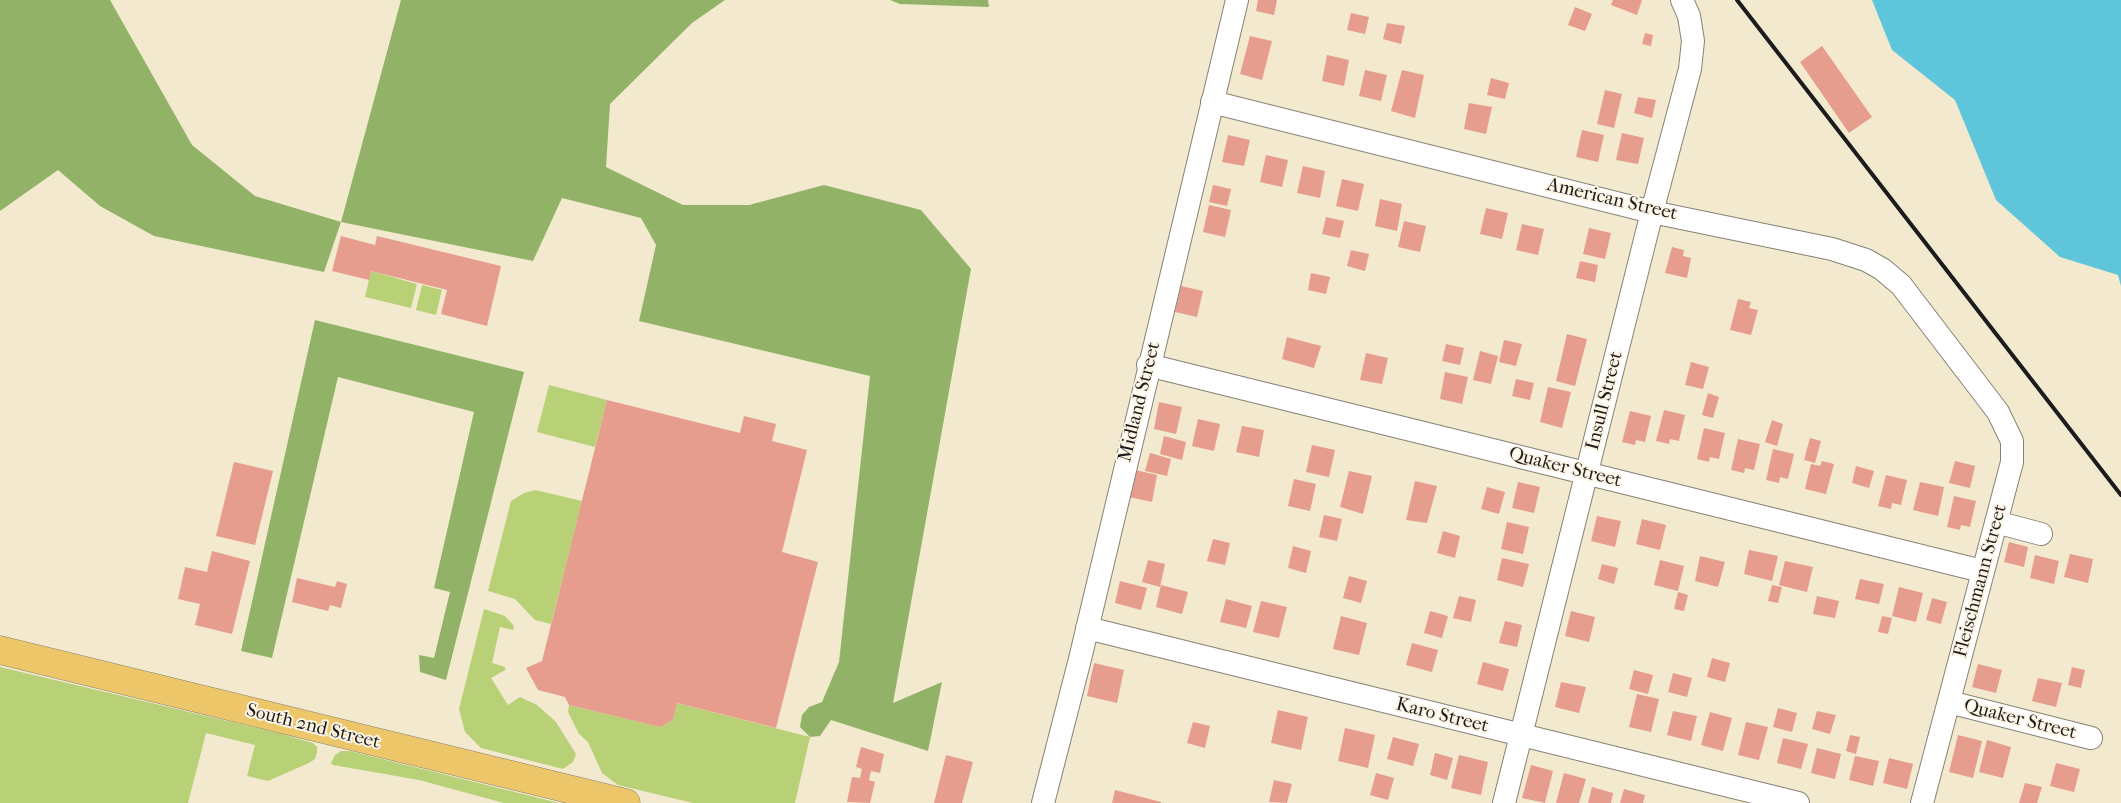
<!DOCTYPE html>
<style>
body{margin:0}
canvas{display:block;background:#f2e9cf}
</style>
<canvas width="2121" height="803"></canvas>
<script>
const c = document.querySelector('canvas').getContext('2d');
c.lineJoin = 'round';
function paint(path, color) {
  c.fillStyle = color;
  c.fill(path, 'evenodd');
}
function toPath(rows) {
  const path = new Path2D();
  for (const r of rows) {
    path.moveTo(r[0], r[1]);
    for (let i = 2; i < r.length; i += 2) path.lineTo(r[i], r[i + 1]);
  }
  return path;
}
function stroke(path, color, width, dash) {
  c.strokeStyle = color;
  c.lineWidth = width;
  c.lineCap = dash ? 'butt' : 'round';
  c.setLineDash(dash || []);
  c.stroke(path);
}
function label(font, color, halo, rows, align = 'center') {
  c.font = font + ' "IM FELL French Canon",serif';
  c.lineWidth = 4;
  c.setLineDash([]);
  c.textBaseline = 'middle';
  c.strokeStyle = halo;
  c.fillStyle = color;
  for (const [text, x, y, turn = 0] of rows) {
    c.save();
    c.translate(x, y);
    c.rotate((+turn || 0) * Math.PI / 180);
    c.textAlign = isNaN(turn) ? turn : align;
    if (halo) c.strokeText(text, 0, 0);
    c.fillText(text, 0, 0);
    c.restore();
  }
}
paint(toPath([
 [371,271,417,284,411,308,365,297],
 [422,285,442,290,436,315,416,310],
 [549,385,607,400,595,447,537,432],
 [535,490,582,501,551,624,535,620,515,599,488,591,511,501,524,493],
 [484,609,505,616,514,626,513,630,500,627,492,663,505,667,505,670,491,678,508,705,520,697,537,705,556,722,576,754,573,762,563,769,481,748,465,732,459,709],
 [0,667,282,734,313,743,317,747,317,752,315,759,309,763,268,781,247,776,255,745,206,733,188,803,0,803],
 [677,703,810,737,795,803,693,803,618,785,602,773,588,742,579,734,568,712,569,705,660,727,673,720],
 [341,751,350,751,559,803,504,803,419,780,333,765,331,763,335,755]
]), '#b9d176');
paint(toPath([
 [0,0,110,0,192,145,255,196,341,222,401,0,725,0,692,23,610,104,606,167,683,205,749,205,824,185,921,210,971,269,893,703,942,682,928,751,831,720,820,736,810,737,800,727,802,715,809,707,822,702,839,662,870,376,639,321,656,245,641,218,562,198,533,261,341,222,324,272,154,236,100,206,58,170,0,211],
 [890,0,988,0,989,7,900,4],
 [315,320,524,372,446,680,420,672,419,655,434,658,450,592,434,588,474,412,338,377,272,658,241,651]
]), '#92b367');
paint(toPath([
 [1872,0,2121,0,2121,286,2118,275,2060,257,1996,200,1955,100,1892,50]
]), '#5ec5db');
paint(toPath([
 [1258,0,1277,0,1274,15,1256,11],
 [1613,0,1642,0,1637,15,1611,5],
 [1575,7,1592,14,1585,31,1568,25],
 [1351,13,1369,17,1365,34,1347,30],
 [1387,23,1405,26,1401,44,1383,39],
 [1645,33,1653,35,1651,46,1642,44],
 [1250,36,1272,41,1262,80,1240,74],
 [1822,46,1872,117,1849,133,1800,62],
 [1327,55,1349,60,1344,86,1322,81],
 [1365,70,1387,75,1381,101,1359,96],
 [1402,70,1424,75,1415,118,1391,111],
 [1491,78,1509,83,1505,99,1487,95],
 [1605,90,1622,94,1614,128,1597,124],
 [1638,97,1656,100,1652,118,1634,113],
 [1469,103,1492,107,1486,134,1464,129],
 [1582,130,1604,135,1598,162,1576,157],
 [1622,133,1644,138,1638,164,1616,160],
 [1228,135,1250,140,1244,166,1222,162],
 [1266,155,1288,160,1282,187,1260,182],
 [1303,166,1325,171,1320,198,1297,193],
 [1342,179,1364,184,1358,211,1336,206],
 [1213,185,1231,189,1227,206,1209,202],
 [1380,199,1402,204,1397,231,1375,226],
 [1209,205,1231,210,1225,237,1203,232],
 [1486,208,1508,213,1502,239,1480,234],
 [1326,217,1344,221,1340,238,1322,234],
 [1404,221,1426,226,1420,252,1398,247],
 [1522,224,1544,229,1538,255,1516,250],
 [1589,228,1611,233,1605,259,1583,254],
 [341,236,375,245,377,236,501,266,487,326,441,314,447,290,371,271,369,280,332,271],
 [1672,247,1684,250,1683,256,1691,258,1687,278,1665,273],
 [1351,250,1369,254,1365,271,1347,266],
 [1580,261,1598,265,1595,282,1576,278],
 [1311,273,1330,277,1326,294,1308,290],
 [1181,286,1203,291,1197,317,1175,312],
 [1738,299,1751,302,1749,308,1758,310,1751,335,1730,330],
 [1567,334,1587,339,1575,386,1556,381],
 [1287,337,1321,346,1314,368,1282,359],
 [1504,340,1522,344,1516,366,1499,362],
 [1446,344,1464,348,1460,365,1442,361],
 [1480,351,1498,356,1491,384,1473,380],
 [1366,353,1388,358,1382,384,1360,380],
 [1691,362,1709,367,1703,389,1685,385],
 [1445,372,1468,377,1462,404,1440,399],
 [1516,379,1534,383,1530,400,1512,396],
 [1548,387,1571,392,1562,428,1540,422],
 [1708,393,1719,397,1713,418,1702,415],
 [607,400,740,433,744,416,776,424,772,441,807,450,782,552,818,562,776,728,677,703,673,720,660,727,569,705,565,697,538,690,526,668,542,661],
 [1159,402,1182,407,1176,434,1154,429],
 [1664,410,1685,415,1679,441,1670,439,1669,444,1656,441],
 [1630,411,1651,416,1645,442,1636,440,1635,445,1622,442],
 [1198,419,1220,424,1214,451,1192,446],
 [1772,420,1783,424,1777,446,1765,442],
 [1242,426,1264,430,1259,457,1236,452],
 [1704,428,1725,433,1719,459,1710,457,1709,462,1697,459],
 [1164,436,1186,442,1182,460,1160,454],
 [1810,438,1821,441,1815,463,1804,460],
 [1738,439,1760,444,1754,470,1745,468,1744,473,1731,470],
 [1312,445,1335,450,1329,477,1306,472],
 [1773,449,1794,454,1788,479,1780,477,1779,483,1766,480],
 [1150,453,1171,459,1167,476,1145,471],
 [1822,461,1834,464,1826,494,1805,489,1811,464,1820,466],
 [1955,461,1975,466,1970,488,1949,483],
 [234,462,273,471,255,545,216,536],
 [1856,466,1874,471,1869,488,1852,483],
 [1135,470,1157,475,1152,502,1129,497],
 [1349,471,1372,476,1363,514,1340,507],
 [1886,475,1907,480,1901,505,1892,503,1891,509,1878,506],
 [1294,479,1316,484,1310,511,1288,506],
 [1415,481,1437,486,1427,523,1406,520],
 [1518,482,1540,487,1534,513,1512,508],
 [1920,482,1944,487,1938,516,1913,510],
 [1487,487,1505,492,1499,514,1481,509],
 [1954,496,1976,501,1970,527,1961,525,1960,530,1947,527],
 [1324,515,1342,519,1337,541,1319,537],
 [1597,516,1621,521,1615,547,1591,541],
 [1642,519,1666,525,1660,550,1636,544],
 [1507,522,1529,527,1523,554,1501,549],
 [1443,531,1460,536,1455,558,1437,553],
 [1213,539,1230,543,1225,565,1207,561],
 [2009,542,2028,547,2024,567,2004,562],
 [1293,546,1311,551,1306,573,1288,568],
 [1749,550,1778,556,1772,581,1744,574],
 [212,551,250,561,232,634,195,625,200,604,178,599,185,567,207,572],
 [2070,554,2093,559,2088,583,2064,577],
 [2035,555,2059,561,2054,584,2030,578],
 [1700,556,1725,562,1718,587,1695,581],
 [1502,558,1529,564,1523,587,1497,580],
 [1148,560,1165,564,1160,587,1142,582],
 [1660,560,1684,566,1678,591,1654,585],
 [1785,561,1813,567,1807,592,1779,585],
 [1602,564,1618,568,1614,584,1598,579],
 [1349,576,1367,581,1361,603,1343,598],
 [297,578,335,587,337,581,347,584,341,608,330,605,328,611,292,602],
 [1860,579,1884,584,1879,604,1855,599],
 [1120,581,1147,588,1141,610,1115,603],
 [1161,585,1188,592,1182,614,1156,607],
 [1772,585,1782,587,1778,603,1768,601],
 [1899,587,1923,593,1916,622,1892,616],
 [1678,592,1688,595,1684,611,1674,609],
 [1459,596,1476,600,1471,622,1453,618],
 [1817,596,1839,601,1835,618,1813,614],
 [1932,598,1947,602,1941,624,1926,620],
 [1226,599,1252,606,1246,628,1220,622],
 [1261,601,1287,607,1279,638,1253,632],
 [1430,611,1448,616,1442,638,1424,633],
 [1571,611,1595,617,1589,642,1565,636],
 [1341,616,1367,623,1359,655,1333,649],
 [1882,616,1892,618,1888,634,1878,632],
 [1505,621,1522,625,1517,647,1499,643],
 [1412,643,1438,650,1432,672,1406,665],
 [1712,658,1730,663,1725,682,1707,677],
 [1483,662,1509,669,1503,691,1477,684],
 [1094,663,1124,670,1117,703,1087,696],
 [1978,664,2002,670,1996,693,1972,687],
 [2072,667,2085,670,2081,688,2068,685],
 [1634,670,1653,675,1648,694,1629,689],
 [1673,673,1692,678,1687,697,1668,692],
 [2038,678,2062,683,2056,707,2032,701],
 [1561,682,1586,687,1579,713,1555,707],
 [1637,694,1659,699,1651,732,1629,727],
 [1778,708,1797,713,1792,732,1773,727],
 [1278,710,1308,717,1301,750,1271,743],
 [1673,711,1697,716,1691,741,1667,735],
 [1817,711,1836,715,1830,734,1812,729],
 [1710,712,1732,718,1723,751,1701,745],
 [1193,722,1210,726,1205,748,1187,743],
 [1746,722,1768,727,1759,760,1738,755],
 [1345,728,1375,735,1368,768,1338,761],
 [1850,735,1860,737,1856,754,1846,751],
 [1958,735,1982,741,1973,778,1949,772],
 [1393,737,1419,744,1413,766,1387,759],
 [1783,738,1808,744,1801,769,1777,763],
 [1987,740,2011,747,2003,778,1979,772],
 [861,747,884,754,880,773,871,771,869,780,875,782,870,803,847,802,852,777,860,778,862,769,856,767],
 [1817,748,1841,754,1835,779,1811,773],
 [1435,753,1453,758,1447,780,1430,775],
 [946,755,973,762,962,803,934,803],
 [1459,755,1488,762,1481,795,1451,788],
 [1855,756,1879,761,1873,786,1849,780],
 [1889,758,1913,764,1907,789,1883,783],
 [2056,763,2080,769,2074,792,2050,786],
 [1531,765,1553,771,1545,803,1522,798],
 [1376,773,1394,778,1388,800,1370,795],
 [1564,773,1586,779,1579,803,1556,803],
 [1274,780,1292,784,1287,803,1269,802],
 [2025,783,2042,787,2037,803,2019,803],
 [1592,787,1613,793,1611,803,1588,803],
 [1624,789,1645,795,1643,803,1620,803],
 [1115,790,1161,802,1161,803,1112,803]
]), '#e79d8e');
const minor = toPath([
 [1212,102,1652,212,1832,249,1866,260,1882,269,1901,285,1998,412,2012,441,2012,462,1922,803],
 [1148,365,1982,571],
 [1996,522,2041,534],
 [1087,628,1798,803],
 [1949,702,2091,738],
 [1043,803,1080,659,1237,0],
 [1504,803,1652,212,1690,69,1693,41,1689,16,1682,0]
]);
const major = toPath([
 [0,650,626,803]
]);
stroke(minor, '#878276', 24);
stroke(major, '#878276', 29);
stroke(minor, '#fff', 22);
stroke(major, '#ecc669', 28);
stroke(toPath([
 [1737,0,2121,495]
]), '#1c1c1c', 4);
label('19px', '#1c1c1c', '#fcf5e5', [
 ["American Street",1612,200,13],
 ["Insull Street",1605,401,-76],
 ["Midland Street",1140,402,-76],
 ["Quaker Street",1565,468,14],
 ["Fleischmann Street",1981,581,-75],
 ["Karo Street",1442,716,14],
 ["Quaker Street",2020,720,14],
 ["South 2nd Street",313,727,14]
]);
</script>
